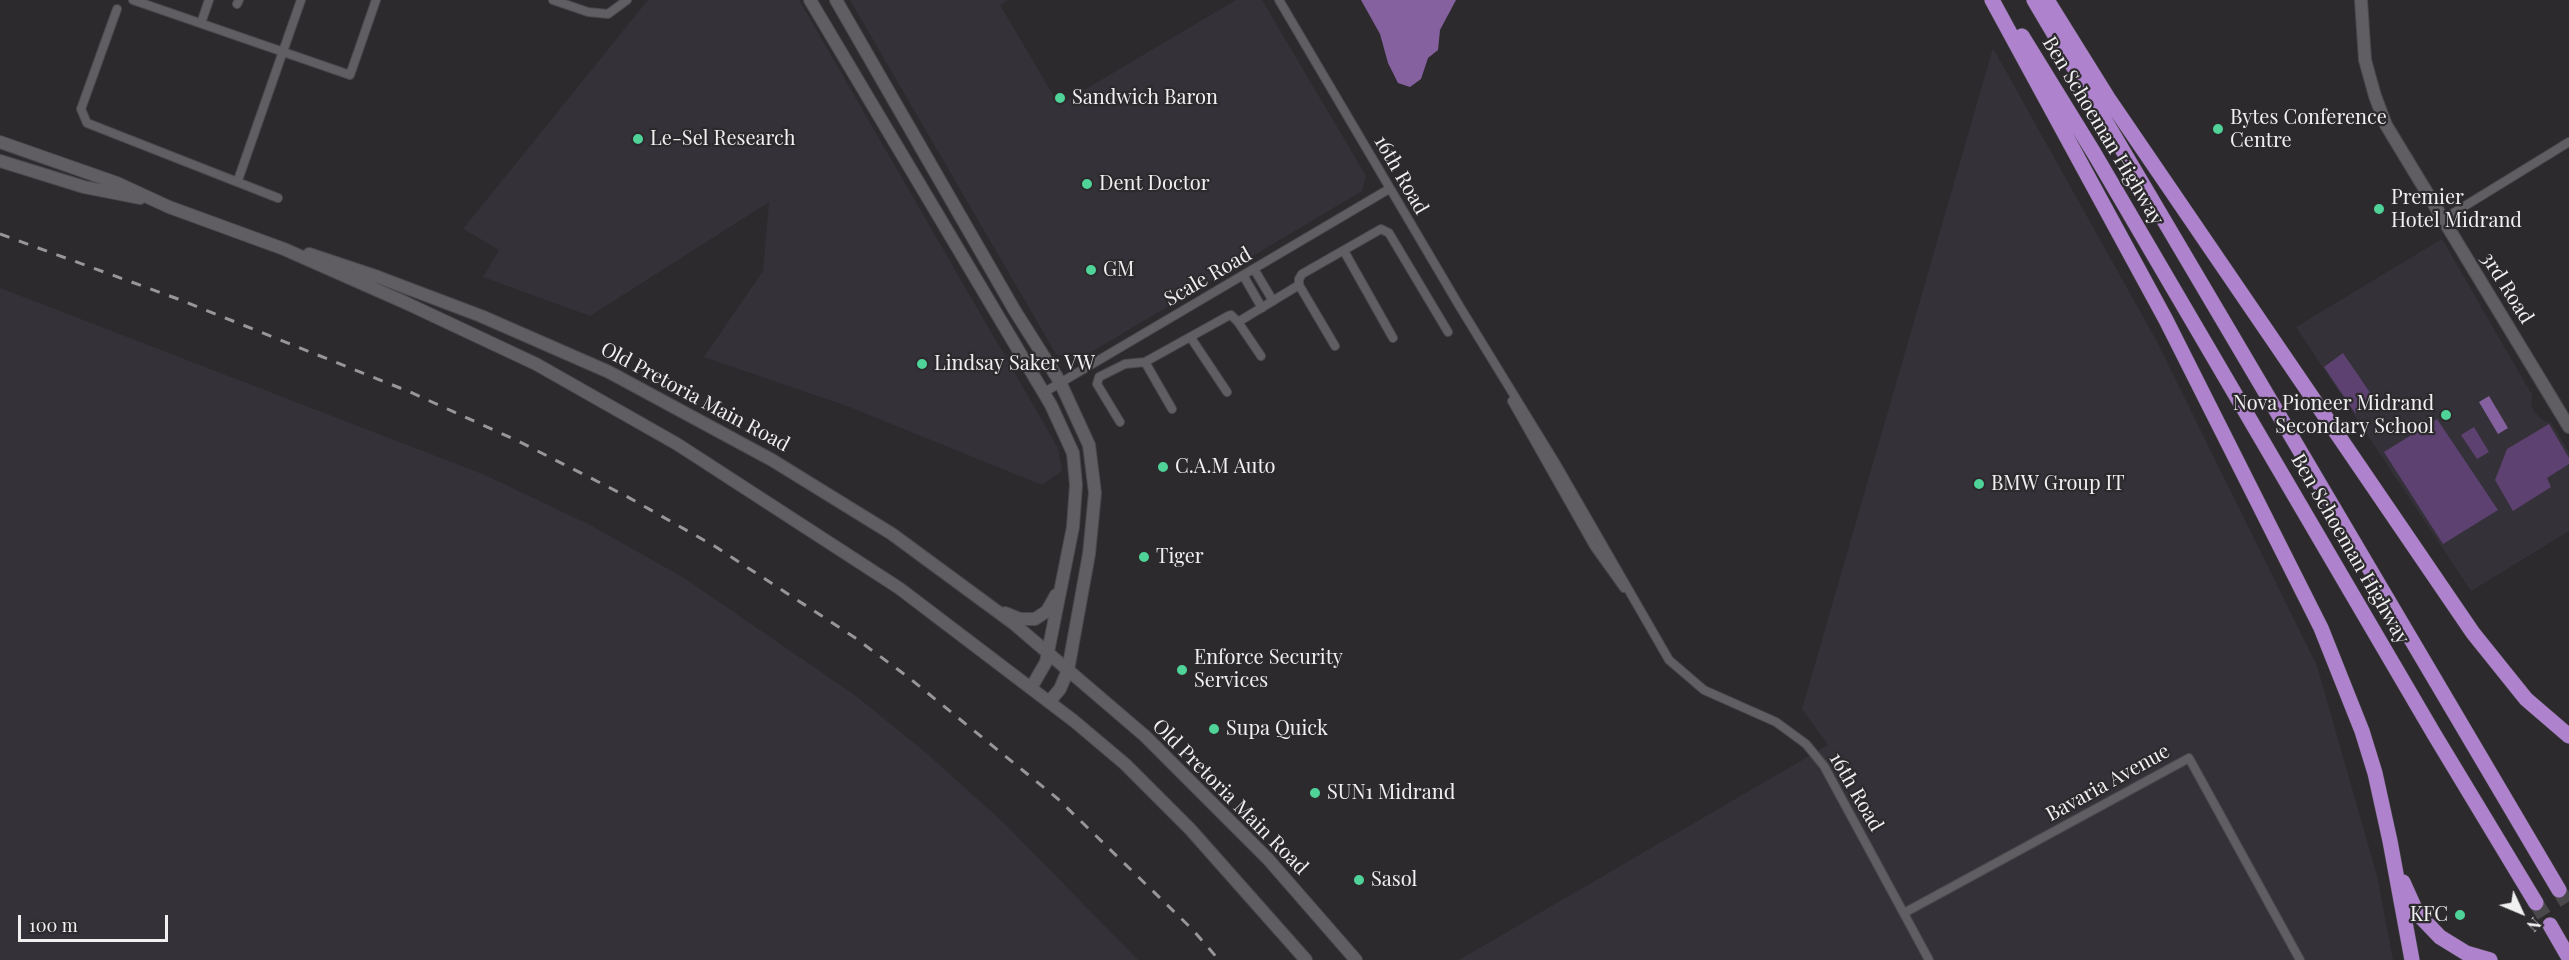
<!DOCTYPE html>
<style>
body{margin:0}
#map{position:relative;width:2569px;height:960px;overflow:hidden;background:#2c2a2d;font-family:"Playfair Display",serif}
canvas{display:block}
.north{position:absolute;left:2491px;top:882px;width:60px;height:60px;-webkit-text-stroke:4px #2c2a2d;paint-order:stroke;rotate:134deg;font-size:16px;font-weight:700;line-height:24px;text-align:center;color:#f1f0f1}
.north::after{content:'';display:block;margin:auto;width:21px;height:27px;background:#f1f0f1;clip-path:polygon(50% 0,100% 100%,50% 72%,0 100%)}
.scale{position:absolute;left:18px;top:915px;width:150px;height:27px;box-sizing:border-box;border:3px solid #f1f0f1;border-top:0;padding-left:8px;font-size:18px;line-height:21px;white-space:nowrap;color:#f1f0f1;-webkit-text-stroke:4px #2c2a2d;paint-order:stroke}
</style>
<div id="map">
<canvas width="2569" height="960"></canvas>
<div class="north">N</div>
<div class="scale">100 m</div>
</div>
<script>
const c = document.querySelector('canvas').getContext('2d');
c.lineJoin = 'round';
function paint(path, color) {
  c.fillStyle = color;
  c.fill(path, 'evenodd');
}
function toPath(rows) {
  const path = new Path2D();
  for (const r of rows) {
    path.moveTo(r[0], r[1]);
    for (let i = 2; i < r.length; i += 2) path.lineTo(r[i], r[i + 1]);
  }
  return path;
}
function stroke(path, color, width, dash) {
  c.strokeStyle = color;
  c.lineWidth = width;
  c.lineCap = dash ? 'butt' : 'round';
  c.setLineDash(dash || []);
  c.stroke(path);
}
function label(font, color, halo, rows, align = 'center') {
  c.font = font + ' "Playfair Display",serif';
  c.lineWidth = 4.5;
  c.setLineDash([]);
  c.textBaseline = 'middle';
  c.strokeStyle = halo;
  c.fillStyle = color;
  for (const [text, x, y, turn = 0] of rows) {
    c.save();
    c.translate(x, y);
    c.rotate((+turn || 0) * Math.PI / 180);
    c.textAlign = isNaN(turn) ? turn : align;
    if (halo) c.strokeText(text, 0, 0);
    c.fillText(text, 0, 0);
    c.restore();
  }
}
paint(toPath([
 [648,0,799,0,1058,448,1062,471,1042,485,847,406,704,357,763,271,769,202,590,316,483,277,499,250,463,229],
 [850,0,1008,0,1000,5,1059,105,1236,0,1262,0,1366,176,1362,191,1078,360,1056,354],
 [1993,48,2156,340,2317,666,2377,876,2393,960,1459,960,1828,745,1802,709],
 [2442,239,2532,395,2531,405,2534,411,2542,420,2551,423,2569,452,2569,531,2471,591,2296,327],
 [0,288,485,475,592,526,684,578,856,696,925,752,1004,823,1138,960,0,960]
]), '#353139');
paint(toPath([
 [2343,353,2375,400,2355,413,2324,367],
 [2437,419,2498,510,2443,544,2384,452],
 [2549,424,2569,458,2569,464,2547,478,2551,487,2513,511,2495,480,2507,449],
 [2474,427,2489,452,2477,459,2461,435]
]), '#5d4170');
paint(toPath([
 [1361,0,1456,0,1440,30,1438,50,1428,58,1421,79,1410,87,1398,83,1388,63,1380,34],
 [2489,396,2508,428,2498,434,2479,402]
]), '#86619f');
stroke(toPath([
 [2559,890,2569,906],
 [2536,903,2550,925]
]), '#4a484a', 15, [15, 8]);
const street = toPath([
 [133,0,350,75,376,0],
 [553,0,588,12,608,14,627,0],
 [1279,0,1460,307,1555,462,1669,660,1704,690,1776,722,1806,744,1824,766,1929,960],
 [237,4,239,0],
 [117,9,81,109,87,123,278,198],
 [201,23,209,0],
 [238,180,301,0],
 [2442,220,2569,142],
 [1344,251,1393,338],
 [1254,269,1273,301],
 [1243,275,1262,308],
 [1238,322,1261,356],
 [1191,338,1227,392],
 [1335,346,1299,285,1299,279,1302,274,1381,229,1389,233,1448,332],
 [1145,362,1172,409],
 [1043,393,1389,189],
 [1512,401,1594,546,1624,588],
 [1120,422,1097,384,1099,377,1125,364,1145,362,1228,316,1231,315,1238,322,1299,285],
 [1904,913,2189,758,2300,960]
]);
const secondary = toPath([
 [810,0,1051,405,1073,453,1076,485,1073,527,1046,662,1031,688],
 [836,0,1015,311,1060,382,1089,445,1095,493,1089,554,1068,670,1060,689,1049,702],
 [2361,0,2365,60,2375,96,2386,125,2569,427],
 [0,142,117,183,169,207,284,249,404,302,536,364,677,444,899,588,1074,721,1125,764,1190,829,1306,960],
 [0,161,84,187,140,198],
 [309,254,378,277,481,316,609,372,772,460,892,534,1013,623,1145,736,1268,859,1356,960],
 [1005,613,1020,619,1035,619,1047,611,1056,595]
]);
const highway = toPath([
 [1992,0,2166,320,2321,628,2362,731,2375,773,2390,841,2412,960],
 [2034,0,2559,890],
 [2047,0,2108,98,2473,633,2526,699,2569,736],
 [2022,36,2094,153,2434,734,2536,903],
 [2403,882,2417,913,2440,937,2466,953,2490,960],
 [2550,925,2569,958]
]);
stroke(street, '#49484b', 10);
stroke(secondary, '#49484b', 14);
stroke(highway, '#49484b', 16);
stroke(street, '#605e62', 8);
stroke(secondary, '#605e62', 12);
stroke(highway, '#ae82cc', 15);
stroke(toPath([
 [0,234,178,299,410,392,518,441,626,496,716,547,854,637,908,677,1058,799,1192,929,1219,960]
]), '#979698', 3, [10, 10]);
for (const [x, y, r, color] of [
 [1060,98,6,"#4fd399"],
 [2218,129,6,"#4fd399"],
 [638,139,6,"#4fd399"],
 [1087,184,6,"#4fd399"],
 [2379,209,6,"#4fd399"],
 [1091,270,6,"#4fd399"],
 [922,364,6,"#4fd399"],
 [2446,415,6,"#4fd399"],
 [1163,467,6,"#4fd399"],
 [1979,484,6,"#4fd399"],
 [1144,557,6,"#4fd399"],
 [1182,670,6,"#4fd399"],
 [1214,729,6,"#4fd399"],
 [1315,793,6,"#4fd399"],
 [1359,880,6,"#4fd399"],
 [2460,915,6,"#4fd399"]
]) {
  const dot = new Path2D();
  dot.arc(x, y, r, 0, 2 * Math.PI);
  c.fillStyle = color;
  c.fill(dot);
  stroke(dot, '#2c2a2d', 2);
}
label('20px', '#f1f0f1', '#2c2a2d', [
 ["Sandwich Baron",1072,98],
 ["Bytes Conference",2230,118],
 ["Centre",2230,141],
 ["Le-Sel Research",650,139],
 ["Dent Doctor",1099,184],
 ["Premier",2391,198],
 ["Hotel Midrand",2391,221],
 ["GM",1103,270],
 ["Lindsay Saker VW",934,364],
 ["Nova Pioneer Midrand",2434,404,"right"],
 ["Secondary School",2434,427,"right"],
 ["C.A.M Auto",1175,467],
 ["BMW Group IT",1991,484],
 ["Tiger",1156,557],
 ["Enforce Security",1194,658],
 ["Services",1194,681],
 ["Supa Quick",1226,729],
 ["SUN1 Midrand",1327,793],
 ["Sasol",1371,880],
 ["KFC",2448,915,"right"]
], 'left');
label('20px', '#f1f0f1', '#2c2a2d', [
 ["Ben Schoeman Highway",2103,131,59],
 ["16th Road",1401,175,60],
 ["Scale Road",1208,277,-30],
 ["3rd Road",2507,288,58],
 ["Old Pretoria Main Road",695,397,28],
 ["Ben Schoeman Highway",2350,549,60],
 ["Bavaria Avenue",2108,783,-29],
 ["16th Road",1856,792,60],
 ["Old Pretoria Main Road",1230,797,45]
]);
</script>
